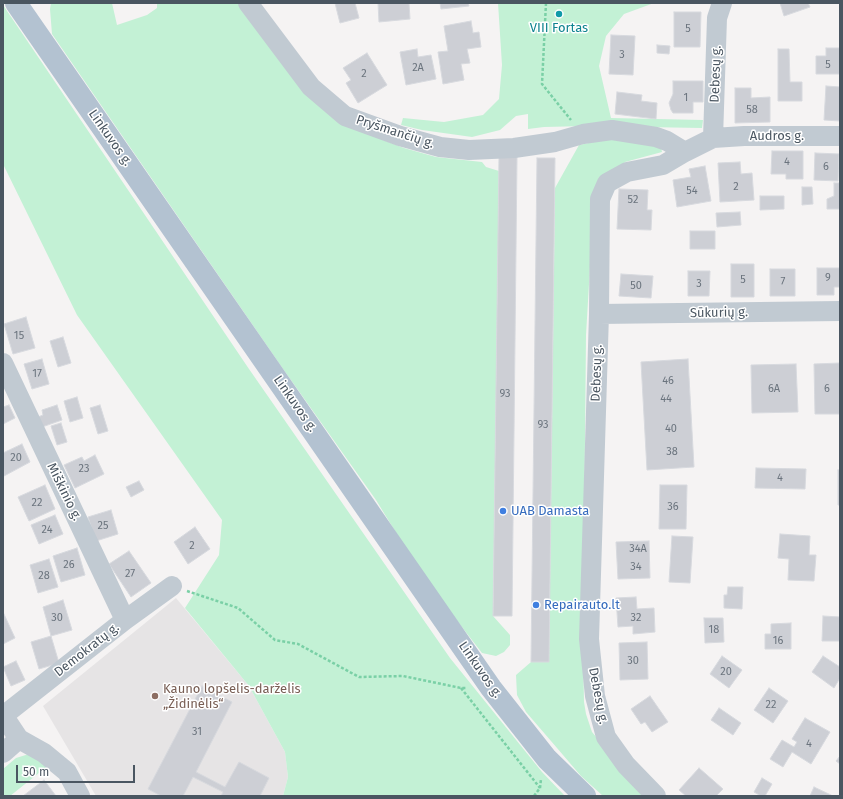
<!DOCTYPE html>
<meta charset="utf-8">
<style>
body{margin:0}
#map{position:relative;width:843px;height:799px;overflow:hidden;background:#f5f3f3;font-family:"Fira Sans",sans-serif}
canvas{display:block}
.frame{position:absolute;inset:0;border:4px solid #4a5661;pointer-events:none}
.scale{position:absolute;left:16px;top:765px;width:119px;height:18px;box-sizing:border-box;border:2px solid #4a5661;border-top:0;padding-left:5px;font-size:12px;line-height:14px;white-space:nowrap;color:#4a5661;-webkit-text-stroke:3px #fff;paint-order:stroke}
</style>
<div id="map">
<canvas width="843" height="799"></canvas>
<div class="frame"></div>
<div class="scale">50 m</div>
</div>
<script>
const c = document.querySelector('canvas').getContext('2d');
c.lineJoin = 'round';
function paint(path, color) {
  c.fillStyle = color;
  c.fill(path, 'evenodd');
}
function toPath(rows) {
  const path = new Path2D();
  for (const r of rows) {
    path.moveTo(r[0], r[1]);
    for (let i = 2; i < r.length; i += 2) path.lineTo(r[i], r[i + 1]);
  }
  return path;
}
function stroke(path, color, width, dash) {
  c.strokeStyle = color;
  c.lineWidth = width;
  c.lineCap = dash ? 'butt' : 'round';
  c.setLineDash(dash || []);
  c.stroke(path);
}
function label(font, color, halo, rows, align = 'center') {
  c.font = font + ' "Fira Sans",sans-serif';
  c.lineWidth = 3;
  c.setLineDash([]);
  c.textBaseline = 'middle';
  c.strokeStyle = halo;
  c.fillStyle = color;
  for (const [text, x, y, turn = 0] of rows) {
    c.save();
    c.translate(x, y);
    c.rotate((+turn || 0) * Math.PI / 180);
    c.textAlign = isNaN(turn) ? turn : align;
    if (halo) c.strokeText(text, 0, 0);
    c.fillText(text, 0, 0);
    c.restore();
  }
}
paint(toPath([
 [176,598,249,686,285,752,288,777,283,796,96,796,43,706]
]), '#e6e4e5');
paint(toPath([
 [51,3,112,3,117,25,147,15,157,8,157,3,240,3,365,133,404,148,436,157,482,162,486,167,499,171,493,616,510,635,510,645,504,652,496,656,482,653,438,596,403,544,376,500,281,366,52,34,50,9],
 [498,3,654,3,624,14,606,36,599,66,611,118,703,120,702,128,586,126,544,127,528,129,528,114,516,116,500,130,472,137,422,130,401,125,403,118,444,122,483,115,499,99,502,65],
 [3,5,249,369,450,658,542,772,565,796,283,796,288,777,285,752,249,686,185,608,219,555,222,520,77,315,3,164],
 [608,139,657,145,661,148,662,152,625,162,594,199,586,335,583,649,584,702,586,714,592,732,608,751,649,796,603,796,581,776,557,748,526,712,517,695,516,675,531,662,549,661,555,188,579,145],
 [29,754,49,765,10,796,3,796,3,769,16,758]
]), '#c3f1d5');
const building = toPath([
 [335,3,355,3,359,18,340,23,335,3],
 [378,3,409,3,410,19,379,22,378,3],
 [440,3,468,3,469,6,441,9,440,3],
 [780,3,808,3,810,7,784,16,780,3],
 [674,12,701,12,700,47,674,47,674,12],
 [471,21,473,33,479,32,481,47,467,49,470,63,461,64,464,80,443,84,438,52,448,51,444,26,471,21],
 [611,35,635,36,633,75,609,74,611,35],
 [657,45,670,46,669,54,657,53,657,45],
 [826,48,840,48,840,74,816,74,816,56,826,56,826,48],
 [417,49,418,57,431,55,436,79,406,85,400,52,417,49],
 [778,49,789,49,790,82,802,82,802,101,778,101,778,49],
 [367,53,387,85,358,103,346,83,351,80,343,68,367,53],
 [673,81,703,81,703,102,693,102,693,113,673,113,671,110,669,103,673,94,673,81],
 [826,86,840,87,840,121,824,120,826,86],
 [735,88,751,88,751,98,770,97,770,122,735,123,735,88],
 [617,92,642,95,641,101,657,103,656,119,615,114,617,92],
 [772,151,803,151,803,179,786,179,786,174,771,174,772,151],
 [815,153,839,154,838,181,814,180,815,153],
 [499,157,517,157,512,616,493,616,499,157],
 [537,158,555,158,549,662,531,662,537,158],
 [740,162,741,174,752,173,754,200,720,202,718,163,740,162],
 [705,166,711,201,677,207,673,180,691,177,689,169,705,166],
 [834,183,840,183,840,209,827,209,827,199,834,196,834,183],
 [802,187,812,187,813,204,802,205,802,187],
 [619,189,648,190,647,210,652,210,651,230,617,229,619,189],
 [760,196,784,196,784,209,760,210,760,196],
 [740,212,741,225,717,227,716,213,740,212],
 [690,231,715,231,715,249,690,249,690,231],
 [731,264,754,264,754,297,731,297,731,264],
 [817,268,840,268,840,287,834,287,834,295,817,295,817,268],
 [770,269,795,269,795,296,770,296,770,269],
 [688,271,710,271,709,296,688,296,688,271],
 [621,274,653,276,651,298,619,296,621,274],
 [26,317,35,348,13,354,4,324,26,317],
 [63,337,71,363,58,367,50,341,63,337],
 [42,359,49,384,32,389,24,364,42,359],
 [688,359,694,467,647,470,641,362,688,359],
 [840,363,840,414,815,414,814,364,840,363],
 [796,364,798,412,752,413,751,365,796,364],
 [77,397,83,418,70,422,64,401,77,397],
 [9,405,15,418,3,424,3,407,9,405],
 [57,405,62,420,42,427,38,417,43,415,42,410,57,405],
 [100,405,108,431,98,434,90,408,100,405],
 [61,423,67,442,57,445,51,426,61,423],
 [22,444,30,462,4,476,3,453,22,444],
 [95,455,104,474,75,488,64,465,82,457,84,461,95,455],
 [756,468,806,469,805,489,755,488,756,468],
 [838,470,840,470,840,505,838,505,838,470],
 [139,481,144,490,131,497,126,487,139,481],
 [45,485,55,509,29,521,18,497,45,485],
 [660,485,687,485,686,529,659,529,660,485],
 [111,510,118,534,96,541,88,517,111,510],
 [55,515,63,534,39,544,31,525,55,515],
 [195,527,210,549,188,564,174,542,195,527],
 [780,534,810,536,809,555,816,555,814,581,788,580,789,559,778,558,780,534],
 [672,536,693,537,690,583,669,582,672,536],
 [649,541,650,578,618,579,616,542,649,541],
 [77,548,85,575,61,582,53,556,77,548],
 [129,551,151,583,131,597,109,564,129,551],
 [49,559,58,587,38,593,30,565,49,559],
 [728,587,743,587,742,609,724,608,724,595,727,595,728,587],
 [636,597,637,609,654,608,655,632,633,634,633,626,618,627,616,598,636,597],
 [63,600,72,630,51,636,43,607,63,600],
 [3,612,15,638,3,644,3,612],
 [823,616,840,617,840,641,822,641,823,616],
 [704,618,723,618,724,642,705,643,704,618],
 [791,623,791,649,765,649,765,634,771,634,771,624,791,623],
 [51,636,59,663,39,669,31,642,51,636],
 [647,642,648,679,620,680,619,643,647,642],
 [722,656,742,670,729,688,710,674,722,656],
 [823,656,840,667,840,678,834,688,812,672,823,656],
 [16,661,25,680,11,686,3,667,16,661],
 [202,686,232,702,196,772,225,787,239,762,269,778,260,796,221,796,223,792,193,777,183,796,161,796,148,789,202,686],
 [769,688,788,701,773,723,754,710,769,688],
 [650,696,668,722,652,732,645,722,641,724,631,709,650,696],
 [719,708,741,723,733,735,711,720,719,708],
 [805,718,830,732,811,764,792,752,783,767,770,759,782,740,794,747,797,742,792,739,805,718],
 [840,756,840,764,836,761,840,756],
 [699,768,723,789,716,796,686,796,679,790,699,768],
 [762,778,772,784,765,796,761,796,754,792,762,778],
 [44,780,56,796,23,796,44,780],
 [814,787,833,796,810,796,814,787]
]);
paint(building, '#cdcfd5');
stroke(building, '#d7d9de', 1);
stroke(toPath([
 [546,3,542,84,571,120],
 [187,591,238,608,275,640,298,644,359,677,403,676,461,688,467,688],
 [461,688,540,788],
 [534,796,540,788,541,779]
]), '#7ad0a6', 2.5, [3, 2]);
stroke(toPath([
 [248,3,311,87,345,116,400,136,440,147,469,150,514,148,555,142,583,134,612,130,656,137,667,141,685,152],
 [713,138,744,136,840,136],
 [599,314,840,311],
 [3,363,125,620],
 [3,715,19,739,44,753,67,772,80,796],
 [3,716,125,620,172,586],
 [3,753,19,739],
 [656,796,626,765,606,737,595,696,589,639,599,314,600,199,607,183,627,172,663,165,685,152,713,138,717,18,722,3]
]), '#c1cad2', 20);
stroke(toPath([
 [16,3,491,688,547,759,585,796]
]), '#b3c2d1', 22);
for (const [x, y, r, color] of [
 [559,14,4,"#0f9aa8"],
 [503,511,4,"#3f7fe0"],
 [536,605,4,"#3f7fe0"],
 [155,696,4,"#8d6e63"]
]) {
  const dot = new Path2D();
  dot.arc(x, y, r, 0, 2 * Math.PI);
  c.fillStyle = color;
  c.fill(dot);
  stroke(dot, '#fff', 1.5);
}
label('11px', '#6b747e', null, [
 ["5",688,29],
 ["3",622,55],
 ["5",828,65],
 ["2A",418,68],
 ["2",364,74],
 ["1",686,98],
 ["58",752,110],
 ["4",787,162],
 ["6",826,167],
 ["2",736,187],
 ["54",692,191],
 ["52",633,200],
 ["9",828,278],
 ["5",743,280],
 ["7",783,282],
 ["3",699,284],
 ["50",636,286],
 ["15",19,336],
 ["17",37,374],
 ["46",668,381],
 ["6A",774,389],
 ["6",827,389],
 ["93",505,394],
 ["44",666,399],
 ["93",543,425],
 ["40",671,429],
 ["38",672,452],
 ["20",16,458],
 ["23",84,469],
 ["4",780,478],
 ["22",37,503],
 ["36",673,507],
 ["25",103,526],
 ["24",47,530],
 ["2",192,546],
 ["34A",638,549],
 ["26",69,565],
 ["34",636,567],
 ["27",130,574],
 ["28",44,576],
 ["30",57,618],
 ["32",636,618],
 ["18",714,630],
 ["16",778,641],
 ["30",633,661],
 ["20",726,672],
 ["22",771,705],
 ["31",197,732],
 ["4",809,744]
]);
label('13px', '#0d838f', '#fff', [
 ["VIII Fortas",559,28]
]);
label('13px', '#4a5661', '#fff', [
 ["Debesų g.",716,74,-88],
 ["Pryšmančių g.",395,132,18],
 ["Audros g.",777,136],
 ["Linkuvos g.",110,138,55],
 ["Sūkurių g.",719,313,-1],
 ["Debesų g.",597,373,-88],
 ["Linkuvos g.",295,404,55],
 ["Miškinio g.",64,492,64],
 ["Demokratų g.",87,650,-38],
 ["Linkuvos g.",480,670,55],
 ["Debesų g.",598,696,79]
]);
label('13px', '#366cbe', '#fff', [
 ["UAB Damasta",511,511],
 ["Repairauto.lt",544,605]
], 'left');
label('13px', '#785e54', '#fff', [
 ["Kauno lopšelis-darželis",163,689],
 ["„Židinėlis“",163,704]
], 'left');
</script>
